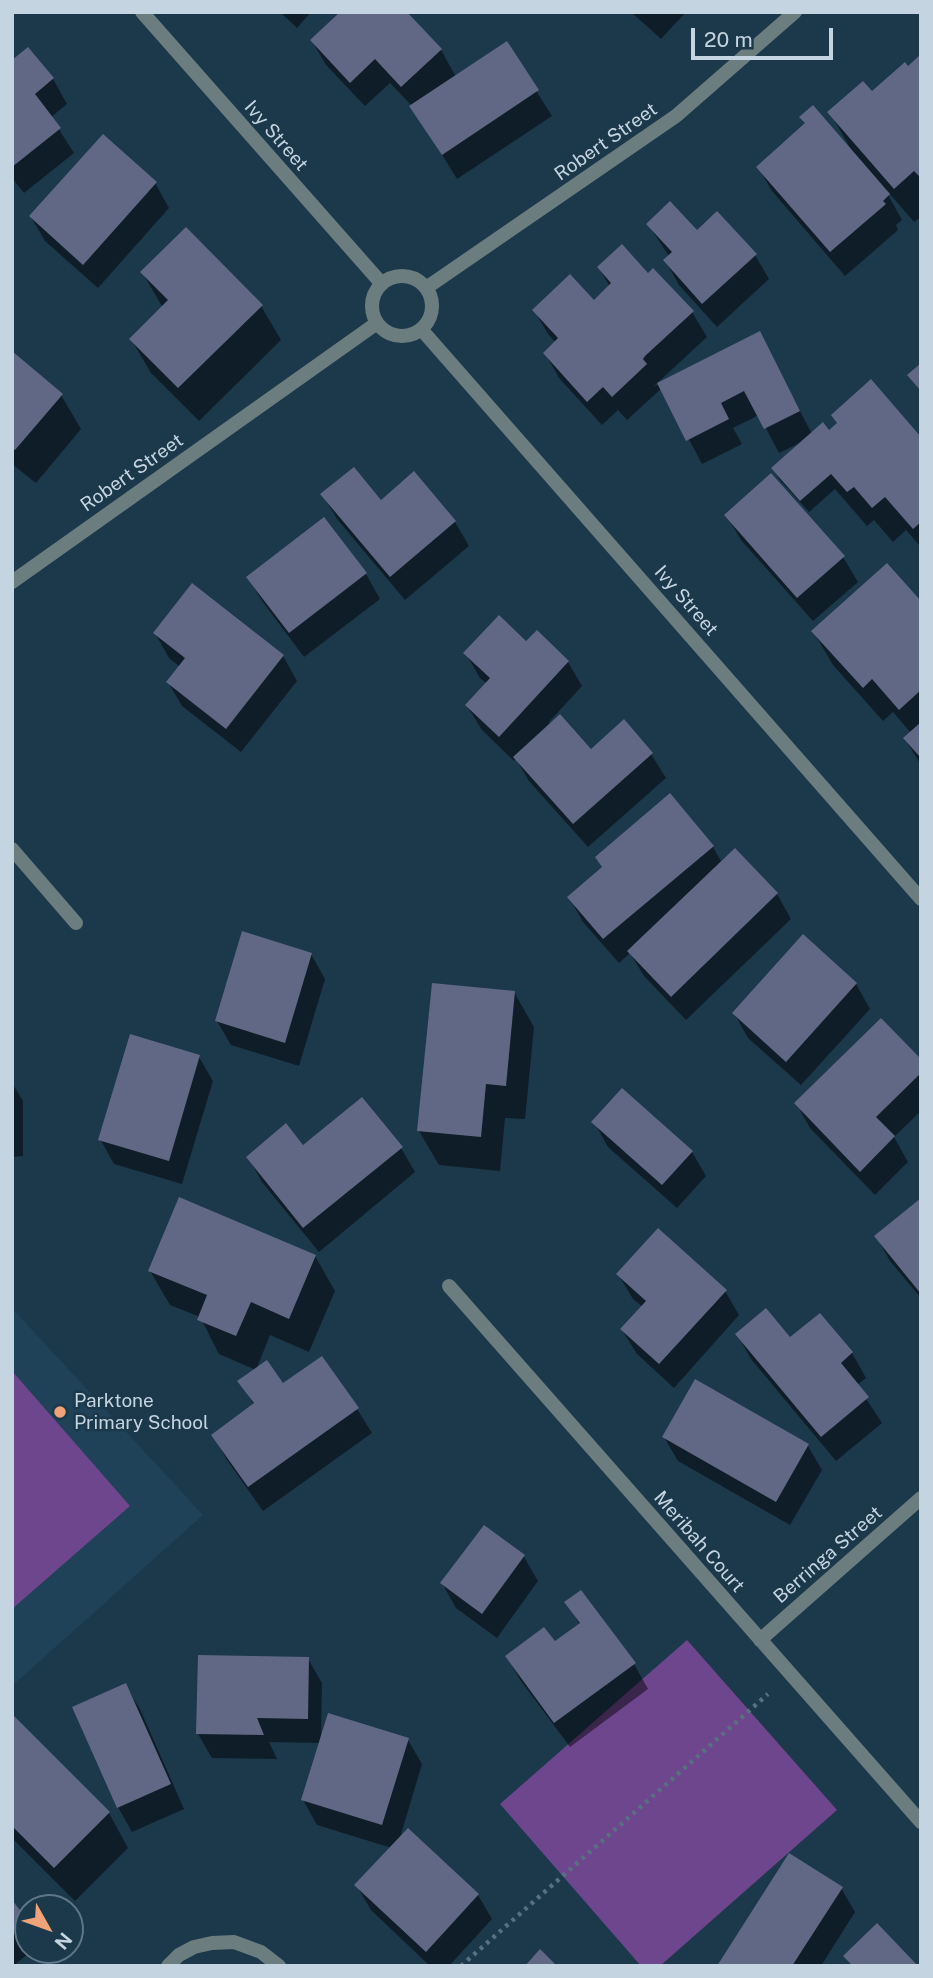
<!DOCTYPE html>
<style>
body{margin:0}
#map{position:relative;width:933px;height:1978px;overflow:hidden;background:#1c384b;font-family:"Public Sans",sans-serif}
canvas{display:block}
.frame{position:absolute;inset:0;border:14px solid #c4d4e0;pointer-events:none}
.north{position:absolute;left:14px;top:1894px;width:70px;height:70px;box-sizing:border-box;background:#1c384b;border:2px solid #5f7687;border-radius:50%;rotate:130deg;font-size:19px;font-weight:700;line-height:28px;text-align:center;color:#c4d4e0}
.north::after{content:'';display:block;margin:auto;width:24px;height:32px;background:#f0a279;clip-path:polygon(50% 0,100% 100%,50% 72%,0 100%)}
.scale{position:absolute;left:691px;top:28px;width:142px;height:32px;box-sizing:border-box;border:4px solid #c4d4e0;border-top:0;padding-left:9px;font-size:21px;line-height:24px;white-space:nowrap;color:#c4d4e0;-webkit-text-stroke:5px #1c384b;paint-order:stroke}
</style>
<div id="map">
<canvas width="933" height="1978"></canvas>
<div class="frame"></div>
<div class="north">N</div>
<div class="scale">20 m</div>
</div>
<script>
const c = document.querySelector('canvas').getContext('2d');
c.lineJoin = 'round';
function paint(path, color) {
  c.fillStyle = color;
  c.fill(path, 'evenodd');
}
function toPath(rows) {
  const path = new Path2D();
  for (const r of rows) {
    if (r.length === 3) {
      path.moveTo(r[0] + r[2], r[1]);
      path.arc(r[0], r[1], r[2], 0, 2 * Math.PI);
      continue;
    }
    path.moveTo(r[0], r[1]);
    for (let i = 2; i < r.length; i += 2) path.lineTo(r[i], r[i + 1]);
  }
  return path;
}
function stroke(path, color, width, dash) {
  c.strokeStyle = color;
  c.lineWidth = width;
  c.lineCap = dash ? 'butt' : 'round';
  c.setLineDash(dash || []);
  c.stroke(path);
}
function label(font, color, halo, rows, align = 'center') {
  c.font = font + ' "Public Sans",sans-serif';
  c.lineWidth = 5;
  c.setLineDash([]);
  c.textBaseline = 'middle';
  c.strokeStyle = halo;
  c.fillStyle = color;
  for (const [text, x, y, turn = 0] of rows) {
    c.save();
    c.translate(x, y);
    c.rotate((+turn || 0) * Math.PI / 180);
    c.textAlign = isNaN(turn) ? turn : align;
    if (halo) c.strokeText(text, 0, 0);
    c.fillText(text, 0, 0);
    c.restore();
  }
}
paint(toPath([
 [12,1308,203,1515,12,1686]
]), '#1f4259');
paint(toPath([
 [12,1371,130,1506,12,1609],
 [687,1640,837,1810,660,1966,641,1966,500,1804]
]), '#6d468d');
paint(toPath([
 [280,12,311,12,297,28],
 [405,12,441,50,456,77,506,43,552,116,457,179,412,106,390,83,365,106,326,65,312,41],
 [631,12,686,12,661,39],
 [28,49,53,79,67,104,51,117,74,153,24,193,12,178,12,62],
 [921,57,921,217,914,222,888,192,887,193,902,220,896,225,898,230,845,276,772,191,758,167,806,125,802,117,850,148,830,112,872,94],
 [155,183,169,208,98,288,45,241,31,217],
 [648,224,696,232,755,255,769,279,717,327,679,285,665,260,669,256],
 [599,268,648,275,692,312,707,337,653,387,759,333,812,434,829,432,921,440,921,547,906,530,893,542,874,520,867,526,835,489,809,512,780,480,773,468,800,443,779,453,759,415,733,428,742,444,702,464,662,388,627,420,618,410,602,425,559,378,545,353,556,343,548,334,534,310,593,302,610,287],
 [142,272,261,306,281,340,199,421,151,373,131,339,163,308],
 [12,354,61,395,81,429,36,483,12,464],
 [322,494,381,502,455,522,469,546,405,600,337,519],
 [727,516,843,557,858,582,813,621,741,540],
 [324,520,366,574,380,599,304,657,262,601,248,577],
 [921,603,921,765,905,739,911,733,893,712,883,721,833,665,813,631],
 [155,633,283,656,297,681,241,752,182,706,168,682,180,667,169,658],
 [527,643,568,662,582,686,549,722,551,724,590,751,651,754,666,778,588,847,529,781,516,759,514,761,482,730,467,706,487,684,480,678,466,654],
 [713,847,722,863,735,851,777,894,791,919,686,1020,644,976,630,953,619,963,583,922,569,897,603,868],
 [311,954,325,979,299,1066,231,1045,217,1021],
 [856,984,870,1009,801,1085,748,1038,734,1013],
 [514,992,534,1027,525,1119,505,1118,500,1171,439,1165,419,1131],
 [199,1057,213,1081,182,1184,114,1164,100,1139],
 [921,1062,921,1111,894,1137,908,1162,875,1195,810,1128,796,1103],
 [12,1083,23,1101,23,1156,12,1157],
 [594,1122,692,1152,706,1176,677,1208,608,1147],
 [401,1148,415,1172,319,1252,262,1182,248,1157],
 [921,1201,921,1298,890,1261,876,1236],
 [315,1256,335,1291,309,1352,270,1335,256,1370,283,1386,357,1409,372,1433,263,1511,227,1460,213,1435,254,1405,240,1381,256,1370,219,1354,200,1317,170,1305,150,1271],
 [618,1274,725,1291,739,1315,674,1388,637,1354,622,1330,643,1307,633,1299],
 [819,1315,852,1353,866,1378,857,1385,882,1423,836,1461,751,1359,737,1334,790,1339],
 [664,1437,808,1446,822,1470,790,1525,678,1461],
 [484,1527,524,1557,538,1581,497,1638,456,1608,442,1583],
 [567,1602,634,1664,648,1689,570,1747,521,1681,507,1657,555,1644,580,1625],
 [308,1659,322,1683,321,1737,408,1740,422,1764,399,1841,478,1895,492,1919,449,1966,430,1966,371,1910,357,1886,392,1848,317,1825,303,1800,321,1743,269,1742,277,1759,212,1758,198,1734],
 [125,1685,140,1709,184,1809,132,1832,118,1807],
 [12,1717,109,1813,128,1848,75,1901,12,1838],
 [841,1888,855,1912,821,1966,720,1966],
 [12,1903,28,1924,28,1950,33,1950,13,1966]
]), '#0007');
paint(toPath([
 [340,12,407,12,442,49,401,87,375,59,350,83,310,40],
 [507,41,539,90,442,155,409,106],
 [28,47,54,78,35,94,61,128,12,167,12,60],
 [921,54,921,178,914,171,894,189,827,112,863,81,872,91,905,62,908,66],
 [813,105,890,194,883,201,886,204,830,252,756,167,805,123,799,117],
 [103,134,157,182,83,265,29,216],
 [670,201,697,230,717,211,757,254,702,304,663,260,672,252,646,224],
 [186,227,263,305,178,388,129,339,168,300,140,272],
 [622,244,648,273,653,268,694,311,645,356,643,359,647,364,612,397,603,387,587,402,543,353,558,338,532,310,570,274,594,300,611,283,597,267],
 [760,331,800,411,764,429,744,391,721,403,729,419,686,441,657,383],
 [12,351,63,394,15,450,12,448],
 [921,363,921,391,907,375],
 [871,379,921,437,921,522,913,529,885,497,872,508,854,487,847,492,831,474,800,501,771,468,823,422,829,430,837,423,831,415],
 [354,467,381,500,414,471,456,521,390,577,320,494],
 [771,473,845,556,797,598,724,515],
 [324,517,367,573,289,633,246,577],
 [887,563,921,601,921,690,899,710,872,679,863,688,811,631],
 [192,583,284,655,226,729,166,682,185,658,153,633],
 [499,615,526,641,537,630,569,661,499,737,465,705,490,678,463,653],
 [560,714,591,749,624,719,653,753,573,824,513,757],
 [921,722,921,758,903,738],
 [670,793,714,846,603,939,567,897,602,867,595,857],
 [735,848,778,893,671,997,627,951],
 [242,931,312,953,285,1043,215,1021],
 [803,934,857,983,786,1062,732,1013],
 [432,983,515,991,506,1086,486,1084,481,1137,417,1131],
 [881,1018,921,1059,921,1073,876,1117,895,1136,860,1172,794,1103],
 [130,1034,200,1055,169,1161,98,1140],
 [622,1088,693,1151,662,1185,591,1122],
 [362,1097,403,1147,303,1228,246,1157,286,1123,303,1145],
 [179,1197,316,1255,289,1319,251,1302,236,1336,197,1320,207,1295,148,1271],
 [921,1198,921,1294,874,1236],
 [658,1228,727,1290,659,1364,620,1329,646,1301,616,1274],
 [766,1308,790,1337,820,1313,853,1352,841,1363,869,1397,821,1437,735,1334],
 [322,1356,359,1408,248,1487,211,1435,254,1403,237,1381,267,1360,283,1383],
 [695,1379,809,1444,776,1502,662,1437],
 [484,1525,525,1555,482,1614,440,1583],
 [581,1590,636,1663,554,1723,505,1656,544,1627,555,1641,580,1623,564,1602],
 [198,1655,309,1657,308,1719,257,1718,264,1735,196,1734],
 [126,1683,171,1784,117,1808,72,1707],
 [328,1713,409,1738,382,1825,301,1800],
 [12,1714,110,1812,54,1868,12,1826],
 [408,1828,479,1894,426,1952,354,1885],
 [789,1853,843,1887,792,1966,717,1966],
 [12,1900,27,1919,12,1931],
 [877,1923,918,1966,853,1966,843,1956],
 [540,1949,557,1966,525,1966]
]), '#606885');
stroke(toPath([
 [461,1966,768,1694]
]), '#587081', 4.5, [3.5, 5]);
stroke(toPath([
 [142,12,382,284],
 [402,306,30],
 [426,288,676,116,795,12],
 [421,329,921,899],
 [12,582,377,323],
 [12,849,76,923],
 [449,1286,921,1822],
 [760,1640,921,1498],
 [168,1966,179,1955,194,1947,212,1943,234,1942,261,1952,279,1966]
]), '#6b7d7f', 14);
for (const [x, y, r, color] of [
 [60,1412,7,"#f0a279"]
]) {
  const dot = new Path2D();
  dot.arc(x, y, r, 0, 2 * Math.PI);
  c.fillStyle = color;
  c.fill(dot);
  stroke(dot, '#1c384b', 2.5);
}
label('19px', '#c4d4e0', '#1c384b', [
 ["Ivy Street",276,136,49],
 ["Robert Street",606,142,-35],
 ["Robert Street",132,473,-35],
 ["Ivy Street",686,601,49],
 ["Meribah Court",699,1542,49],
 ["Berringa Street",828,1555,-41]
]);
label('19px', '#c4d4e0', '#1c384b', [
 ["Parktone",74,1401],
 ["Primary School",74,1423]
], 'left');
</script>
